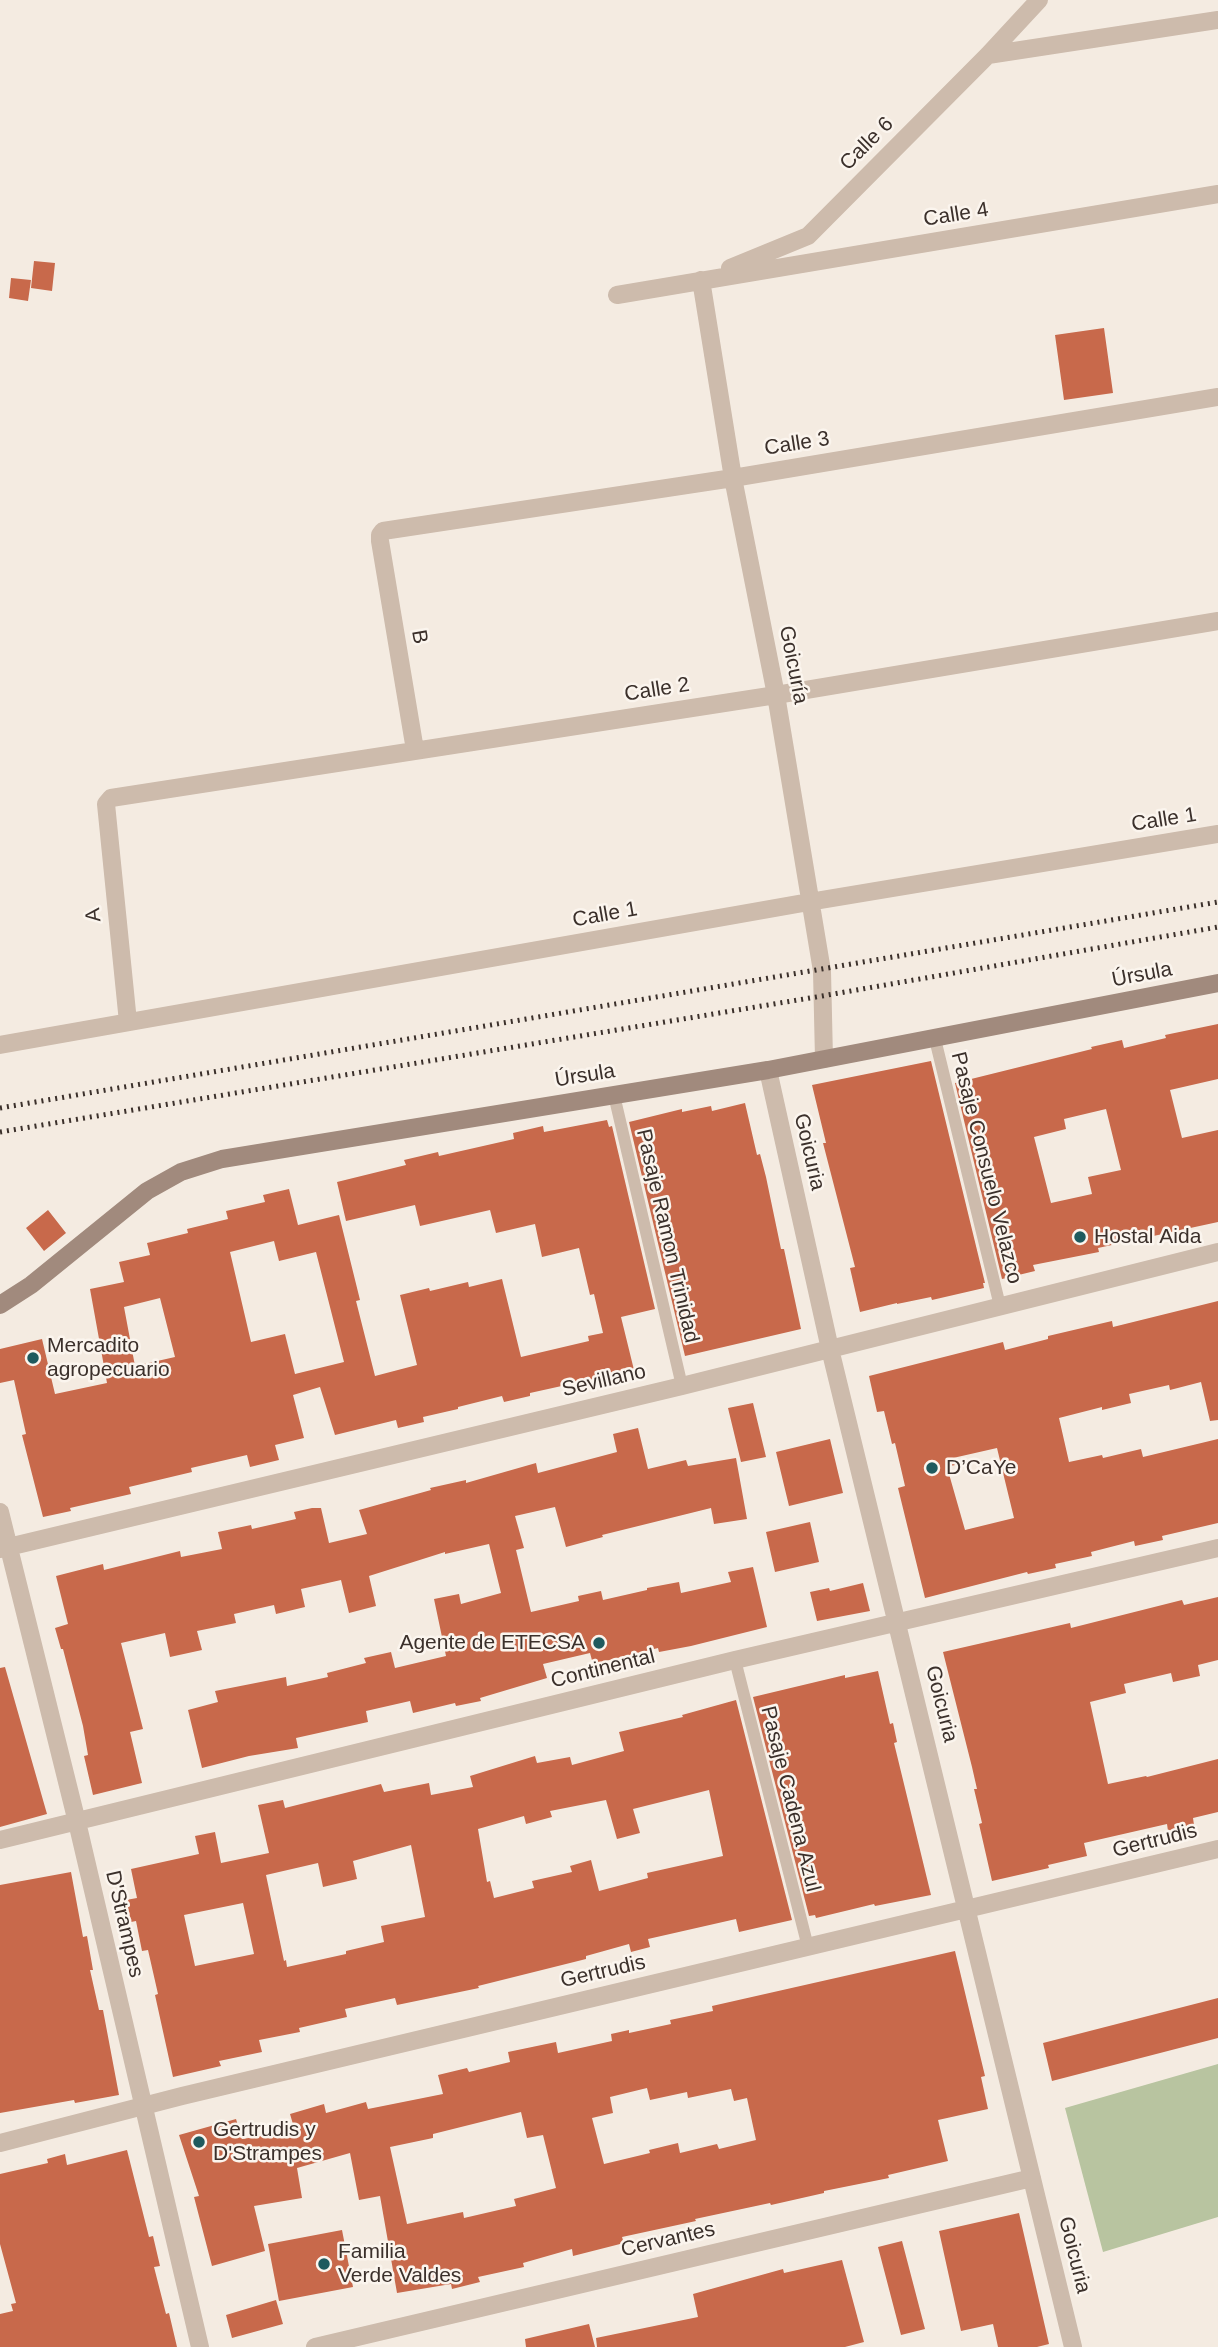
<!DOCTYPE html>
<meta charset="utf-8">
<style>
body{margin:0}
canvas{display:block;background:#f4ebe1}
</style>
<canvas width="1218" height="2347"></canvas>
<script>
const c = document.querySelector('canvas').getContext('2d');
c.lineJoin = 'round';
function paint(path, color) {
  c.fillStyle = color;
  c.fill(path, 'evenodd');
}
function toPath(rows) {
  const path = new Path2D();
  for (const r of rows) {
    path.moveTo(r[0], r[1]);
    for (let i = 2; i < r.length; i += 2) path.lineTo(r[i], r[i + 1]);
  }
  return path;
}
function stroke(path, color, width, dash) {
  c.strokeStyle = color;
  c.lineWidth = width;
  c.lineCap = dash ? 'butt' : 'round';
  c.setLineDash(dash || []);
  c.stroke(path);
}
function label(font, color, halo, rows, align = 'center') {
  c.font = font + ' Helvetica,sans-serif';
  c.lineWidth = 5;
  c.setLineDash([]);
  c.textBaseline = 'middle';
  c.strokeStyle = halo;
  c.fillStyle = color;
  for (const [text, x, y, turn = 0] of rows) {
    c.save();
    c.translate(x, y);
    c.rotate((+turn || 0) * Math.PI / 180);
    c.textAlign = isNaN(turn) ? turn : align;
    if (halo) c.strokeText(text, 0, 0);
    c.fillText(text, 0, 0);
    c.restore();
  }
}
paint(toPath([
 [1218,2064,1218,2217,1103,2252,1065,2108]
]), '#b8c4a0');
paint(toPath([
 [34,261,55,263,52,291,31,288],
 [11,278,31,280,28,301,9,298],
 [1104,328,1113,393,1064,400,1055,335],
 [1218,1024,1218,1079,1170,1090,1182,1138,1218,1130,1218,1222,1098,1248,1099,1252,1033,1265,1035,1271,1002,1279,955,1083,1092,1049,1091,1047,1122,1040,1124,1048,1166,1038,1165,1035],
 [1106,1109,1121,1170,1088,1177,1092,1194,1051,1203,1034,1137,1066,1129,1064,1119],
 [931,1061,985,1283,983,1283,984,1288,932,1300,931,1297,897,1304,897,1303,860,1312,850,1268,855,1267,823,1143,826,1143,812,1085],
 [745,1103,757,1155,760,1154,766,1177,781,1249,784,1249,801,1329,685,1356,629,1122,682,1109,682,1112,711,1106,712,1111],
 [607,1120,609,1127,612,1126,655,1309,621,1317,634,1370,530,1393,530,1396,504,1402,502,1396,458,1407,458,1409,423,1417,424,1422,398,1428,396,1420,335,1435,320,1387,293,1395,304,1438,275,1445,279,1460,250,1467,247,1455,191,1468,192,1472,129,1487,131,1494,70,1508,71,1511,43,1517,22,1435,26,1434,14,1380,0,1383,0,1349,42,1339,55,1394,107,1383,90,1289,124,1282,119,1262,150,1255,147,1243,188,1233,187,1229,228,1219,226,1211,265,1202,263,1195,289,1189,298,1225,339,1215,360,1300,356,1301,375,1376,417,1365,400,1295,429,1288,430,1291,468,1282,469,1287,502,1279,521,1357,589,1341,588,1336,603,1333,594,1294,590,1295,579,1248,542,1257,535,1224,496,1233,490,1210,420,1226,415,1205,346,1221,337,1182,406,1165,404,1160,438,1152,439,1156,514,1139,513,1133,543,1126,544,1132],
 [274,1241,279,1261,316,1252,344,1362,295,1374,285,1334,251,1342,230,1252],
 [160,1298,175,1357,135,1366,124,1307],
 [48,1210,66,1233,44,1251,26,1228],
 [1218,1301,1218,1420,1210,1421,1201,1382,1170,1390,1169,1385,1129,1394,1131,1403,1102,1410,1102,1407,1059,1418,1069,1462,1102,1455,1103,1458,1141,1449,1143,1457,1218,1439,1218,1523,1162,1536,1163,1540,1135,1546,1134,1541,1091,1552,1092,1556,1055,1564,1056,1568,1028,1574,1027,1572,925,1598,898,1488,905,1486,895,1443,892,1444,884,1411,877,1412,869,1376,1003,1342,1005,1350,1048,1339,1048,1336,1112,1321,1113,1327],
 [997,1448,1014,1518,965,1530,947,1467,955,1465,953,1458],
 [753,1403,766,1457,741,1462,728,1408],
 [638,1428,648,1469,686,1460,688,1466,736,1458,747,1519,714,1524,711,1508,602,1535,603,1537,566,1547,555,1507,515,1516,524,1548,516,1550,531,1612,579,1601,578,1596,601,1591,603,1600,647,1590,647,1588,679,1582,681,1593,731,1582,728,1572,753,1567,767,1627,691,1646,659,1652,658,1648,593,1664,590,1653,543,1664,547,1678,480,1698,481,1701,456,1706,455,1703,413,1713,410,1701,366,1711,368,1722,296,1738,298,1748,249,1756,202,1768,188,1710,218,1702,215,1691,286,1677,287,1686,328,1677,327,1673,366,1663,364,1658,391,1652,395,1668,446,1656,434,1599,459,1594,461,1604,501,1593,489,1544,445,1554,445,1552,369,1576,376,1606,349,1613,341,1580,301,1589,305,1607,276,1614,274,1605,234,1614,236,1623,197,1631,202,1650,170,1657,165,1633,121,1643,143,1729,130,1732,142,1783,93,1795,84,1756,88,1755,83,1726,63,1649,61,1649,55,1628,68,1624,56,1576,103,1564,104,1570,180,1551,181,1557,222,1549,218,1532,251,1525,252,1529,296,1519,294,1512,312,1508,321,1508,329,1543,367,1534,359,1510,431,1490,430,1488,466,1480,466,1483,536,1463,538,1473,617,1452,613,1434],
 [830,1439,843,1493,789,1506,776,1452],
 [810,1522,819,1562,775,1572,766,1532],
 [863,1583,870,1611,817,1621,810,1592,829,1588,830,1591],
 [1218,1597,1218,1660,1198,1665,1200,1676,1173,1682,1171,1673,1124,1684,1126,1693,1090,1702,1108,1784,1146,1776,1147,1777,1218,1759,1218,1812,1193,1818,1194,1825,1168,1831,1167,1824,1084,1843,1087,1856,1048,1865,1049,1868,992,1881,979,1824,982,1823,974,1789,977,1789,972,1767,943,1652,1070,1623,1071,1628,1182,1600,1184,1605],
 [5,1667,47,1814,0,1827,0,1668],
 [878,1671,890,1724,893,1723,897,1742,894,1743,931,1895,875,1906,874,1904,816,1918,815,1915,809,1916,753,1697,845,1675,845,1678],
 [736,1700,792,1920,739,1932,736,1919,648,1939,650,1947,631,1952,629,1944,586,1956,586,1959,478,1986,479,1988,397,2005,395,1998,345,2009,347,2017,299,2028,300,2032,259,2040,262,2052,219,2061,221,2066,173,2077,155,1995,158,1994,148,1950,142,1951,136,1921,131,1922,126,1900,137,1898,131,1869,199,1854,195,1836,215,1832,221,1863,269,1853,258,1805,283,1800,285,1808,381,1784,384,1792,429,1783,431,1795,473,1787,470,1776,535,1756,537,1763,570,1757,572,1765,624,1751,619,1732,683,1717,682,1715],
 [709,1790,723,1856,647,1873,648,1878,599,1891,591,1860,570,1866,572,1872,532,1881,534,1888,494,1898,490,1881,487,1882,478,1829,524,1816,526,1824,552,1817,550,1811,606,1800,617,1839,640,1833,633,1809],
 [411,1845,425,1917,381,1926,384,1942,346,1951,346,1954,287,1967,286,1960,284,1961,266,1875,318,1863,323,1887,357,1879,353,1861],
 [243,1903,254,1954,195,1966,184,1915],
 [71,1872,83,1937,87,1936,93,1970,90,1970,99,2010,103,2010,119,2095,75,2103,74,2100,0,2113,0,1885],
 [955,1951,985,2076,981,2077,988,2109,938,2120,948,2161,888,2175,889,2178,824,2191,824,2193,771,2205,770,2203,695,2219,696,2221,622,2237,624,2243,573,2256,572,2249,523,2263,524,2267,478,2277,480,2282,452,2289,451,2284,397,2293,380,2196,359,2200,350,2153,297,2168,302,2198,254,2206,265,2251,212,2266,194,2197,199,2196,179,2135,236,2119,242,2139,295,2131,290,2114,324,2104,326,2113,366,2102,368,2109,443,2094,438,2075,467,2068,469,2072,510,2062,508,2052,556,2042,558,2053,612,2041,611,2034,629,2030,629,2033,671,2024,670,2020,713,2011,712,2006],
 [647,2088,650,2100,687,2092,688,2098,731,2089,734,2101,747,2098,756,2140,719,2149,717,2144,680,2153,678,2143,649,2150,650,2153,604,2164,592,2118,613,2113,610,2097],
 [521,2112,527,2138,543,2135,556,2188,514,2199,516,2206,464,2218,463,2212,407,2224,390,2147,433,2138,433,2134],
 [1218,1998,1218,2038,1052,2081,1043,2043],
 [127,2150,149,2237,153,2236,160,2266,154,2267,166,2314,169,2313,177,2347,0,2347,0,2314,13,2311,11,2304,16,2303,0,2244,0,2174,48,2163,47,2159,65,2154,67,2165],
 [1019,2213,1049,2344,1037,2347,998,2347,993,2324,961,2331,939,2231],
 [342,2230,353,2287,279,2301,268,2244],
 [902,2241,925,2329,901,2335,878,2247],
 [842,2260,864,2342,845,2347,597,2347,596,2338,698,2317,693,2294,783,2269,784,2273],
 [276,2300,283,2324,232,2338,226,2315],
 [589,2324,595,2347,526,2347,525,2339]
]), '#c8694b');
stroke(toPath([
 [935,1039,1000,1306],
 [614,1095,682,1386],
 [735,1660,808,1947]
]), '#cdbbac', 12);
stroke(toPath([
 [988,55,1218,20],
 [730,268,808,236,988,55,1039,0],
 [701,280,733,478,776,695,822,971,824,1059],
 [617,295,1218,194],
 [415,750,380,541,380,535,383,531,733,478,1218,397],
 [128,1022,106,804,111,798,776,695,1218,621],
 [0,1045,809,902,1218,834],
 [768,1070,830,1349,1073,2347],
 [0,1512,77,1822,200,2347],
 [0,1549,682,1386,1218,1252],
 [0,1840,735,1660,1218,1548],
 [0,2143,182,2096,1218,1849],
 [315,2347,1032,2178]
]), '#cdbbac', 18);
stroke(toPath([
 [0,1305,31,1285,147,1191,181,1172,222,1159,768,1070,1218,983]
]), '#a18a7d', 18);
stroke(toPath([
 [0,1108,1218,902],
 [0,1132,822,996,1218,927]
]), '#3b302b', 5, [2, 5]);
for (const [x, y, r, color] of [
 [1080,1237,7,"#1f5a5e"],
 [33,1358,7,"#1f5a5e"],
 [932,1468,7,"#1f5a5e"],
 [599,1643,7,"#1f5a5e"],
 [199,2142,7,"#1f5a5e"],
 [324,2264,7,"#1f5a5e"]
]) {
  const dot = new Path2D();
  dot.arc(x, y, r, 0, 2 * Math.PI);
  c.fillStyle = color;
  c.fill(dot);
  stroke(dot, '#fbf5ee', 2.5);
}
label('21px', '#3b302b', '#fbf5ee', [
 ["Calle 6",867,144,-45],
 ["Calle 4",956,215,-9],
 ["Calle 3",797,444,-9],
 ["B",419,637,80],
 ["Goicuría",793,665,79],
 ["Calle 2",657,690,-9],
 ["Calle 1",1164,820,-9],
 ["A",94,915,-96],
 ["Calle 1",605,915,-10],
 ["Úrsula",1142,975,-11],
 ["Úrsula",585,1076,-9],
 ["Goicuria",809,1152,77],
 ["Pasaje Consuelo Velazco",986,1168,76],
 ["Pasaje Ramon Trinidad",667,1236,77],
 ["Sevillano",604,1381,-13],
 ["Continental",603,1669,-14],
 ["Goicuria",941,1704,76],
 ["Pasaje Cadena Azul",790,1799,76],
 ["Gertrudis",1155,1841,-14],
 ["D'Strampes",124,1924,77],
 ["Gertrudis",603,1972,-13],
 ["Cervantes",668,2240,-13],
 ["Goicuria",1074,2255,76]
]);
label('21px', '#3b302b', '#fbf5ee', [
 ["Hostal Aida",1094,1237],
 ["Mercadito",47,1346],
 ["agropecuario",47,1370],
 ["D’CaYe",946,1468],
 ["Agente de ETECSA",585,1643,"right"],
 ["Gertrudis y",213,2130],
 ["D'Strampes",213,2154],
 ["Familia",338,2252],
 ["Verde Valdes",338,2276]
], 'left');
</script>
